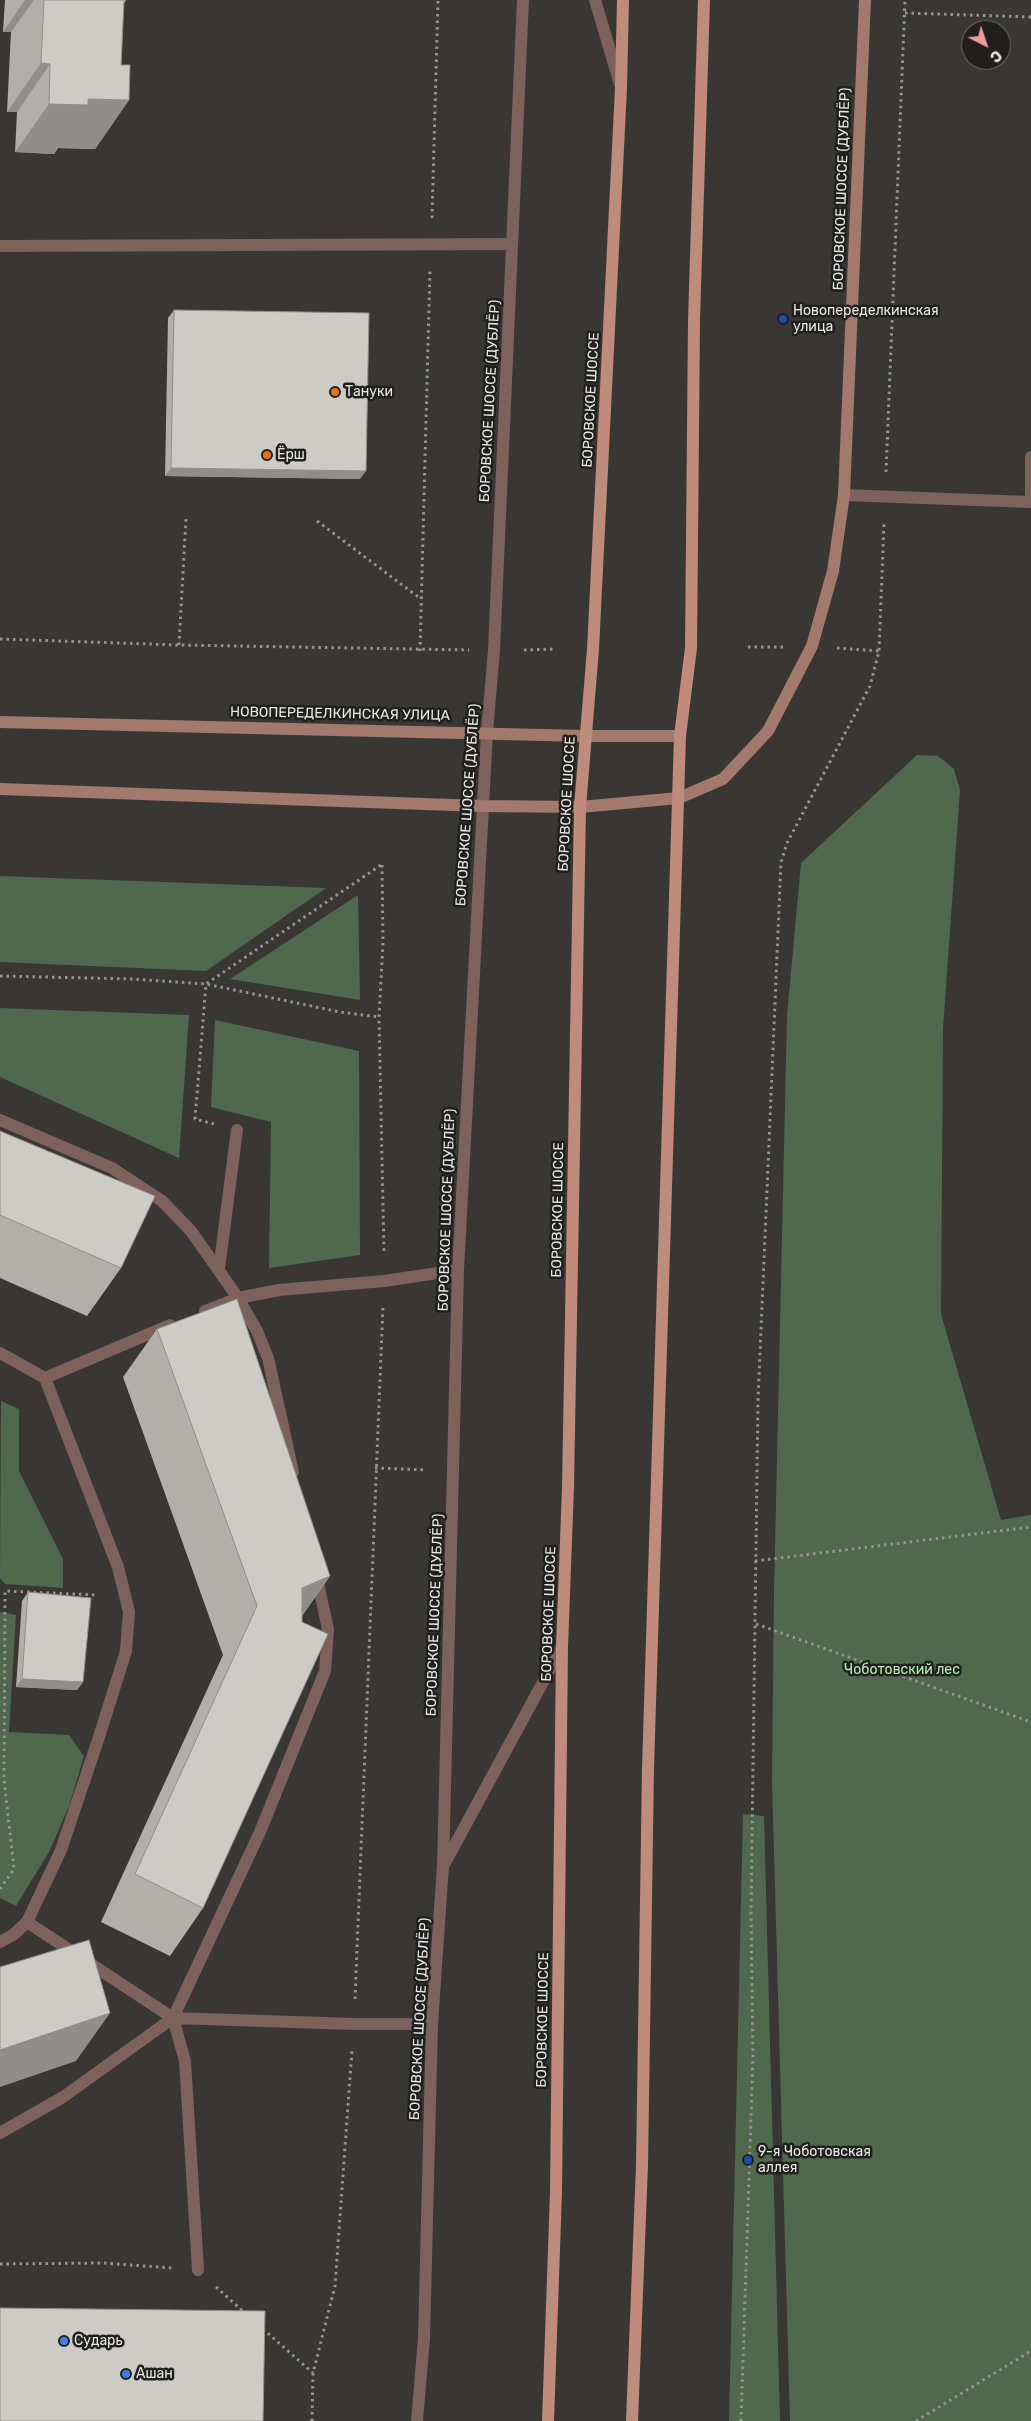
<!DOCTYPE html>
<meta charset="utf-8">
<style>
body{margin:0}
#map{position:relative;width:1031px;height:2421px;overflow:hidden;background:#393733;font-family:Rubik,sans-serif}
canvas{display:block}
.north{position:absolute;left:961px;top:20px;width:50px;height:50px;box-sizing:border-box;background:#201f1d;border:1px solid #706f6d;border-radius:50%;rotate:139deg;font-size:14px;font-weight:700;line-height:20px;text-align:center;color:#e9e8e5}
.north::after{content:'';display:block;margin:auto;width:18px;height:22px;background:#f49b9f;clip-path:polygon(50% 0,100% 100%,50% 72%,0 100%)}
</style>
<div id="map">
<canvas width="1031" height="2421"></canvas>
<div class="north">С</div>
</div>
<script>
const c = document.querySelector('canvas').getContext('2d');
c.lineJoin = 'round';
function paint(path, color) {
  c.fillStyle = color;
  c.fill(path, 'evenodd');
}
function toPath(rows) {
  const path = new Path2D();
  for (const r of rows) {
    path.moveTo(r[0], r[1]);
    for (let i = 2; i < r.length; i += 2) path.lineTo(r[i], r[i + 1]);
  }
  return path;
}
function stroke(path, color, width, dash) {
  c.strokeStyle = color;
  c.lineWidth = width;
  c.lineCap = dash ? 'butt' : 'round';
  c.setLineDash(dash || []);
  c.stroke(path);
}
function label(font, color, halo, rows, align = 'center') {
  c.font = font + ' Rubik,sans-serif';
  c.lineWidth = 5;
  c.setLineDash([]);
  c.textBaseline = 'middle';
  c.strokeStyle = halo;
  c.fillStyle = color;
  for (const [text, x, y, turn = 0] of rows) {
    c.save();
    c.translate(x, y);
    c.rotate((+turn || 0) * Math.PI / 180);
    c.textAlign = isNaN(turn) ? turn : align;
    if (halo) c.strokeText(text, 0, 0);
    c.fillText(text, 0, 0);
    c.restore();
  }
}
paint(toPath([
 [917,755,938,756,954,769,960,790,943,1029,941,1314,1001,1520,1031,1515,1031,2421,790,2421,772,1781,774,1591,787,1016,801,863],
 [0,876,326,888,206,971,0,962],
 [358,895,360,1000,230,979],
 [0,1008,189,1015,179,1158,0,1077],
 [215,1020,359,1051,360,1255,269,1268,271,1122,211,1107],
 [1,1401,19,1409,19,1471,63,1559,63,1588,5,1584,0,1578],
 [0,1612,16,1615,9,1732,69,1735,84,1756,69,1806,49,1852,16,1906,0,1898],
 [743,1814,764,1816,780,2421,729,2421]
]), '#4f684e');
stroke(toPath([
 [905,13,1031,17],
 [432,218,438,0],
 [886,472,905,0],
 [317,521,421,599],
 [0,639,179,645,469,650],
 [179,645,186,519],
 [748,647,784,647],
 [837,648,879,651],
 [524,650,556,649],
 [420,651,430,269],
 [382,865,383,943,379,1017,384,1254],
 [0,976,132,979,206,984,340,1012,379,1017],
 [214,1124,195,1119,206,984,381,865],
 [375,1468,427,1470],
 [755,1561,1031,1527],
 [756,1624,1031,1722],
 [0,1889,14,1869,4,1779,5,1591,97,1595],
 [355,1999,383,1306],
 [0,2264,103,2263,172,2268],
 [216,2287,245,2313],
 [263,2329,313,2373],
 [312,2421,313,2373,335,2286,352,2050],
 [741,2421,753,2056,751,1915,758,1400,781,862,787,843,870,686,879,651,884,523],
 [916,2421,1031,2351]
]), '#959490', 3, [2.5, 4]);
stroke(toPath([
 [0,246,512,244],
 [1031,457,1031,502],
 [844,495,1029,502],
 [0,1120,112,1168,162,1201,191,1231,238,1298,279,1290,384,1281,458,1270],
 [219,1269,237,1130],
 [205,1311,238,1298,257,1331,268,1358,293,1472],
 [0,1353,45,1378,118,1567,129,1612,126,1651,99,1737,61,1850,27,1922,13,1935,0,1942],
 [45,1378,170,1325],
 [27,1922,173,2018,354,2024,432,2024],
 [173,2018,185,2061,198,2270],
 [0,2133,63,2097,173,2018,260,1832,325,1671,328,1629,316,1574]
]), '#7c625a', 12);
stroke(toPath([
 [445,1863,562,1647],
 [417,2421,424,2338,432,2024,443,1866,458,1270,487,732]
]), '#7c625a', 12);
stroke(toPath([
 [595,0,620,84],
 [487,732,494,650,523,0]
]), '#7c625a', 12);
stroke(toPath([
 [0,722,585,736,680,736],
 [0,789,481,806,580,807,679,798,723,779,768,731,812,646,833,571,844,495,865,0]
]), '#a2796c', 12);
stroke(toPath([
 [548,2421,556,2192,562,1647,568,1487,580,807,593,649,621,88,623,0],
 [632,2421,642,2165,648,1768,680,736,691,648,694,320,704,0]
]), '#bf8b7a', 12);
paint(toPath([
 [5,0,126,0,124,4,121,65,129,100,95,149,58,148,54,154,15,152,17,112,7,112,11,32,3,32],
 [174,310,360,479,165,476,168,318],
 [0,1131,121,1268,87,1316,0,1278],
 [157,1329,330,1576,302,1616,302,1622,203,1908,170,1956,101,1922,223,1655,123,1377],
 [28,1592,83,1682,77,1690,16,1687,22,1601]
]), '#b0afa9');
paint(toPath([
 [25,0,34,0,11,32,3,32],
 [41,63,50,64,17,112,7,112],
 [88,99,129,100,95,149,58,148,54,154,15,152,49,104],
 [171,468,366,471,360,479,165,476],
 [330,1576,296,1624,302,1588],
 [22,1679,83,1682,77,1690,16,1687],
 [110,2013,76,2061,0,2087,0,2050]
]), '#908e8a');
const building = toPath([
 [44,0,124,0,121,65,130,65,129,100,88,99,88,105,49,104,50,64,41,63,44,0],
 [174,310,369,313,366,471,171,468,174,310],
 [0,1131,155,1196,121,1268,0,1215,0,1131],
 [237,1299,330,1576,302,1588,302,1622,328,1634,203,1908,135,1874,257,1606,157,1329,237,1299],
 [28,1592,91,1598,83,1682,22,1679,28,1592],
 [89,1940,110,2013,0,2050,0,1967,89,1940],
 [0,2308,265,2311,263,2421,0,2421,0,2308]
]);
paint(building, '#cdcbc5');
stroke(building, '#908e8a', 1);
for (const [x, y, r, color] of [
 [783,319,5,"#1a4fb4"],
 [335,392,5,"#e8710a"],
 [267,455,5,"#e8710a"],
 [748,2160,5,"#1a4fb4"],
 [64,2341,5,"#3f7fe0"],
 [126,2374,5,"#3f7fe0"]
]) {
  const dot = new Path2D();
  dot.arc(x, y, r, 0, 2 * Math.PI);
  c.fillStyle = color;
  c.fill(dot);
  stroke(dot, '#201f1d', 2);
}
label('14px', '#e9e8e5', '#201f1d', [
 ["БОРОВСКОЕ ШОССЕ (ДУБЛЁР)",842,189,-88],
 ["БОРОВСКОЕ ШОССЕ",591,400,-87],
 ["БОРОВСКОЕ ШОССЕ (ДУБЛЁР)",490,401,-87],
 ["НОВОПЕРЕДЕЛКИНСКАЯ УЛИЦА",340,714,1],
 ["БОРОВСКОЕ ШОССЕ",567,804,-87],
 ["БОРОВСКОЕ ШОССЕ (ДУБЛЁР)",468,805,-86],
 ["БОРОВСКОЕ ШОССЕ (ДУБЛЁР)",447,1210,-88],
 ["БОРОВСКОЕ ШОССЕ",558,1210,-89],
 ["БОРОВСКОЕ ШОССЕ",549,1614,-88],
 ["БОРОВСКОЕ ШОССЕ (ДУБЛЁР)",435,1615,-88],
 ["БОРОВСКОЕ ШОССЕ (ДУБЛЁР)",420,2019,-87],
 ["БОРОВСКОЕ ШОССЕ",543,2020,-89]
]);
label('14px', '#e9e8e5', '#201f1d', [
 ["Новопеределкинская",793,311],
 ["улица",793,327],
 ["Тануки",345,392],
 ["Ёрш",277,455],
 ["9-я Чоботовская",758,2152],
 ["аллея",758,2168],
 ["Сударь",74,2341],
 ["Ашан",136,2374]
], 'left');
label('14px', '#b4f4b1', '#201f1d', [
 ["Чоботовский лес",902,1670]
]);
</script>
